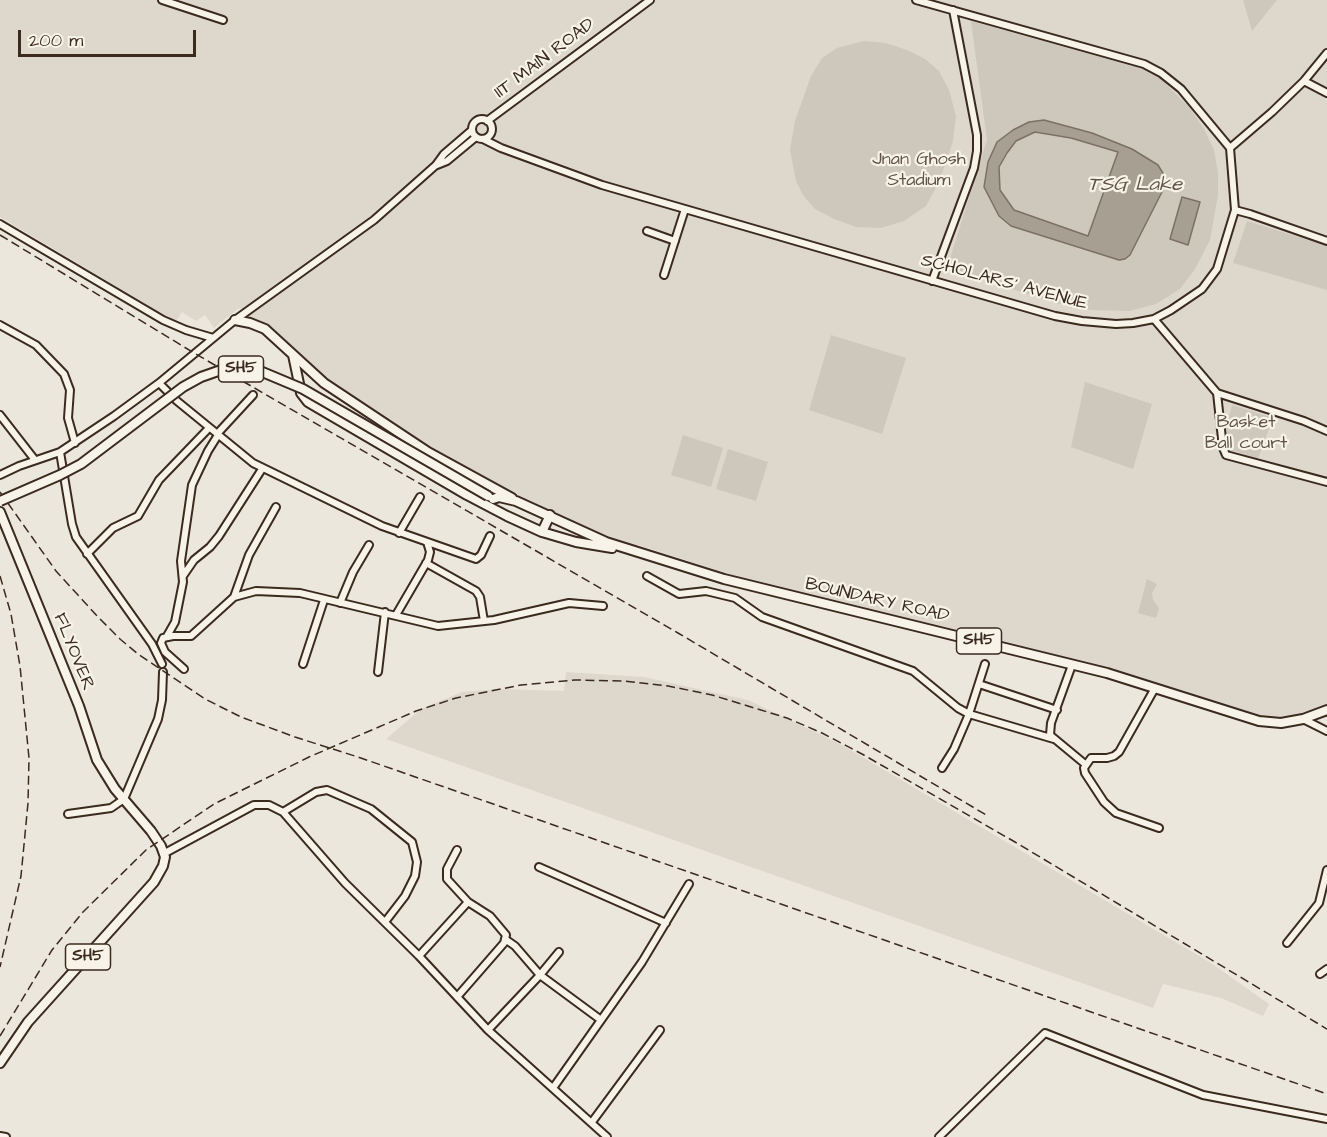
<!DOCTYPE html>
<style>
body{margin:0}
#map{position:relative;width:1327px;height:1137px;overflow:hidden;background:#ece7dc;font-family:"Architects Daughter",sans-serif}
canvas{display:block}
.scale{position:absolute;left:18px;top:30px;width:178px;height:27px;box-sizing:border-box;border:3px solid #3b2a1e;border-top:0;padding-left:8px;font-size:18px;line-height:21px;white-space:nowrap;color:#3b2a1e;-webkit-text-stroke:4px #f7f3e8;paint-order:stroke}
</style>
<div id="map">
<canvas width="1327" height="1137"></canvas>
<div class="scale">200 m</div>
</div>
<script>
const c = document.querySelector('canvas').getContext('2d');
c.lineJoin = 'round';
function paint(path, color) {
  c.fillStyle = color;
  c.fill(path, 'evenodd');
}
function toPath(rows) {
  const path = new Path2D();
  for (const r of rows) {
    if (r.length === 3) {
      path.moveTo(r[0] + r[2], r[1]);
      path.arc(r[0], r[1], r[2], 0, 2 * Math.PI);
      continue;
    }
    path.moveTo(r[0], r[1]);
    for (let i = 2; i < r.length; i += 2) path.lineTo(r[i], r[i + 1]);
  }
  return path;
}
function stroke(path, color, width, dash) {
  c.strokeStyle = color;
  c.lineWidth = width;
  c.lineCap = dash ? 'butt' : 'round';
  c.setLineDash(dash || []);
  c.stroke(path);
}
function label(font, color, halo, rows, align = 'center') {
  c.font = font + ' "Architects Daughter",sans-serif';
  c.lineWidth = 4.5;
  c.setLineDash([]);
  c.textBaseline = 'middle';
  c.strokeStyle = halo;
  c.fillStyle = color;
  for (const [text, x, y, turn = 0] of rows) {
    c.save();
    c.translate(x, y);
    c.rotate((+turn || 0) * Math.PI / 180);
    c.textAlign = isNaN(turn) ? turn : align;
    if (halo) c.strokeText(text, 0, 0);
    c.fillText(text, 0, 0);
    c.restore();
  }
}
paint(toPath([
 [0,0,1327,0,1327,706,1296,716,1279,719,1258,716,1212,700,988,639,751,583,748,580,638,545,632,547,601,536,461,468,339,389,280,337,239,308,214,328,205,315,196,321,182,312,176,321,161,313,0,217],
 [566,672,644,677,748,700,842,745,1211,963,1269,1004,1263,1016,1221,998,1163,984,1153,1008,386,739,421,709,462,692,499,689,564,691]
]), '#ddd7cc');
paint(toPath([
 [1243,0,1277,0,1252,31],
 [971,21,1139,68,1160,78,1189,107,1204,129,1214,150,1218,173,1218,195,1210,240,1195,269,1180,289,1156,304,1130,311,1091,310,1055,303,947,268,987,140],
 [864,41,886,43,907,50,925,59,939,71,949,90,956,116,953,141,940,180,926,206,904,221,881,228,856,227,834,219,815,209,803,195,796,181,790,150,795,121,811,76,822,58,837,48],
 [1247,221,1327,246,1327,290,1233,263],
 [831,335,906,358,882,434,809,410],
 [1085,382,1152,404,1133,469,1071,447],
 [1232,405,1273,418,1258,459,1235,451,1234,454,1226,449,1224,436],
 [683,435,723,448,711,487,671,475],
 [728,449,768,462,756,501,716,489],
 [1147,579,1157,584,1152,593,1153,600,1159,608,1156,618,1138,613]
]), '#cec8bc');
const water = toPath([
 [1044,120,1092,133,1132,149,1158,165,1164,175,1164,188,1130,255,1125,259,1119,260,1011,226,999,216,984,187,988,162,997,142,1013,130,1029,122,1044,120],
 [1035,132,1071,138,1118,152,1088,236,1014,210,1000,190,999,167,1007,153,1016,141,1035,132],
 [1182,197,1200,202,1188,245,1170,239,1182,197]
]);
paint(water, '#a89f93');
stroke(water, '#7c7064', 1.5);
const minor = toPath([
 [162,0,223,20],
 [1304,81,1327,93],
 [482,129,10],
 [487,121,650,0],
 [483,139,501,148,602,185,1055,316,1082,321,1116,324,1133,323,1154,319,1171,310,1202,289,1217,269,1235,210,1230,148,1181,89,1161,73,1144,64,916,0],
 [1230,148,1272,112,1304,81,1327,53],
 [437,165,447,161,476,137],
 [1235,210,1250,214,1327,241],
 [0,224,163,320,186,330,213,338],
 [647,231,675,241],
 [664,275,685,209],
 [932,281,974,168,977,151,977,135,953,10],
 [1154,319,1217,393,1304,421,1327,431],
 [0,325,36,345,64,374,70,390,68,418,75,443],
 [159,383,177,401,253,463,382,526,476,559,481,555,490,536],
 [1217,393,1223,448,1226,455,1327,482],
 [0,415,35,460],
 [217,434,253,395],
 [60,452,72,524,76,537,152,644,162,664],
 [0,475,19,466,60,452,114,416,159,383,235,320,374,220,436,165,444,154,472,130],
 [399,533,420,497],
 [87,554,113,528,138,516,159,480,209,428],
 [426,563,476,591,480,597,484,621],
 [183,576,194,560,210,547,219,536,262,469],
 [647,576,679,594,706,591,735,598,762,617,913,671,958,708,969,714,1054,739],
 [234,597,249,555,276,507],
 [340,603,353,572,369,545],
 [396,615,428,560,430,552,427,542],
 [167,636,175,622,183,582,181,561,192,485,208,451,218,435],
 [303,664,324,600],
 [1072,665,1051,723,1050,735,1085,764],
 [184,669,165,652,161,643,163,638,173,636,191,636,234,597,256,591,300,593,438,626,494,620,569,603,603,606],
 [378,672,385,612],
 [979,684,1057,710],
 [1155,688,1119,752,1114,756,1107,758,1091,758,1084,768,1085,773,1104,802,1116,813,1159,828],
 [1303,719,1327,731],
 [942,768,954,749,969,714,985,664],
 [283,812,316,792,327,790,371,809,412,842,417,862,415,876,405,896,385,922],
 [68,814,111,808,124,799,158,719,162,700,163,672],
 [165,853,254,805,269,805,283,812,345,883,419,956,488,1030,607,1137],
 [539,867,666,923],
 [505,939,515,946,540,975,601,1020],
 [1287,943,1319,903,1327,870],
 [419,956,468,902],
 [1320,974,1327,969],
 [457,997,504,943,506,935,490,916,468,902,447,879,447,869,457,850],
 [488,1030,540,975,559,952],
 [553,1088,642,962,689,884],
 [592,1122,660,1030],
 [0,1136,6,1137],
 [939,1137,1045,1033,1203,1095,1327,1119]
]);
const major = toPath([
 [235,320,250,323,265,329,324,383,428,452,512,498],
 [293,355,301,393,308,402,467,495,507,516,542,532,576,542,612,548],
 [493,499,499,497,516,501,606,542,724,579,1107,673,1259,721,1281,723,1303,719,1327,710],
 [0,512,79,706,97,760,115,789,151,831,161,846,165,857,163,866,154,882,28,1022,0,1063],
 [542,532,550,515]
]);
stroke(minor, '#3b2a1e', 10);
stroke(major, '#3b2a1e', 12);
stroke(minor, '#f7f3e8', 6);
stroke(major, '#f7f3e8', 8);
stroke(toPath([
 [0,235,194,353,678,633,988,816],
 [0,492,56,571,98,617,120,639,138,654,205,699,241,717,295,737,358,757,1327,1094],
 [0,576,11,614,20,666,29,758,28,803,21,876,0,967],
 [0,1036,52,950,83,912,146,850,214,804,309,757,416,711,456,698,521,685,575,680,624,681,668,686,712,695,787,718,822,733,862,754,1015,842,1327,1029]
]), '#3b2a1e', 1.5, [9, 4.5]);
const majorBridge = toPath([
 [0,501,60,475,81,464,183,387,201,377,221,370,240,368,260,371,303,389,488,496]
]);
stroke(majorBridge, '#3b2a1e', 12, []);
stroke(majorBridge, '#f7f3e8', 8);
for (const [x, y, w] of [
 [241,369,45],
 [979,641,45],
 [88,957,45]
]) {
  const box = new Path2D();
  box.roundRect(x - w / 2, y - 13, w, 26, 4.5);
  c.fillStyle = '#f7f3e8';
  c.fill(box);
  stroke(box, '#3b2a1e', 1.5);
}
label('bold 16px', '#3b2a1e', null, [
 ["SH5",241,369],
 ["SH5",979,641],
 ["SH5",88,957]
]);
label('18px', '#3b2a1e', '#f7f3e8', [
 ["IIT MAIN ROAD",545,59,-37],
 ["SCHOLARS' AVENUE",1004,283,15],
 ["BOUNDARY ROAD",877,601,13],
 ["FLYOVER",73,652,68]
]);
label('18px', '#605246', '#f7f3e8', [
 ["Jnan Ghosh",919,160],
 ["Stadium",919,181],
 ["Basket",1246,423],
 ["Ball court",1246,444]
]);
label('italic 20px', '#615347', '#f7f3e8', [
 ["TSG Lake",1135,186]
]);
</script>
